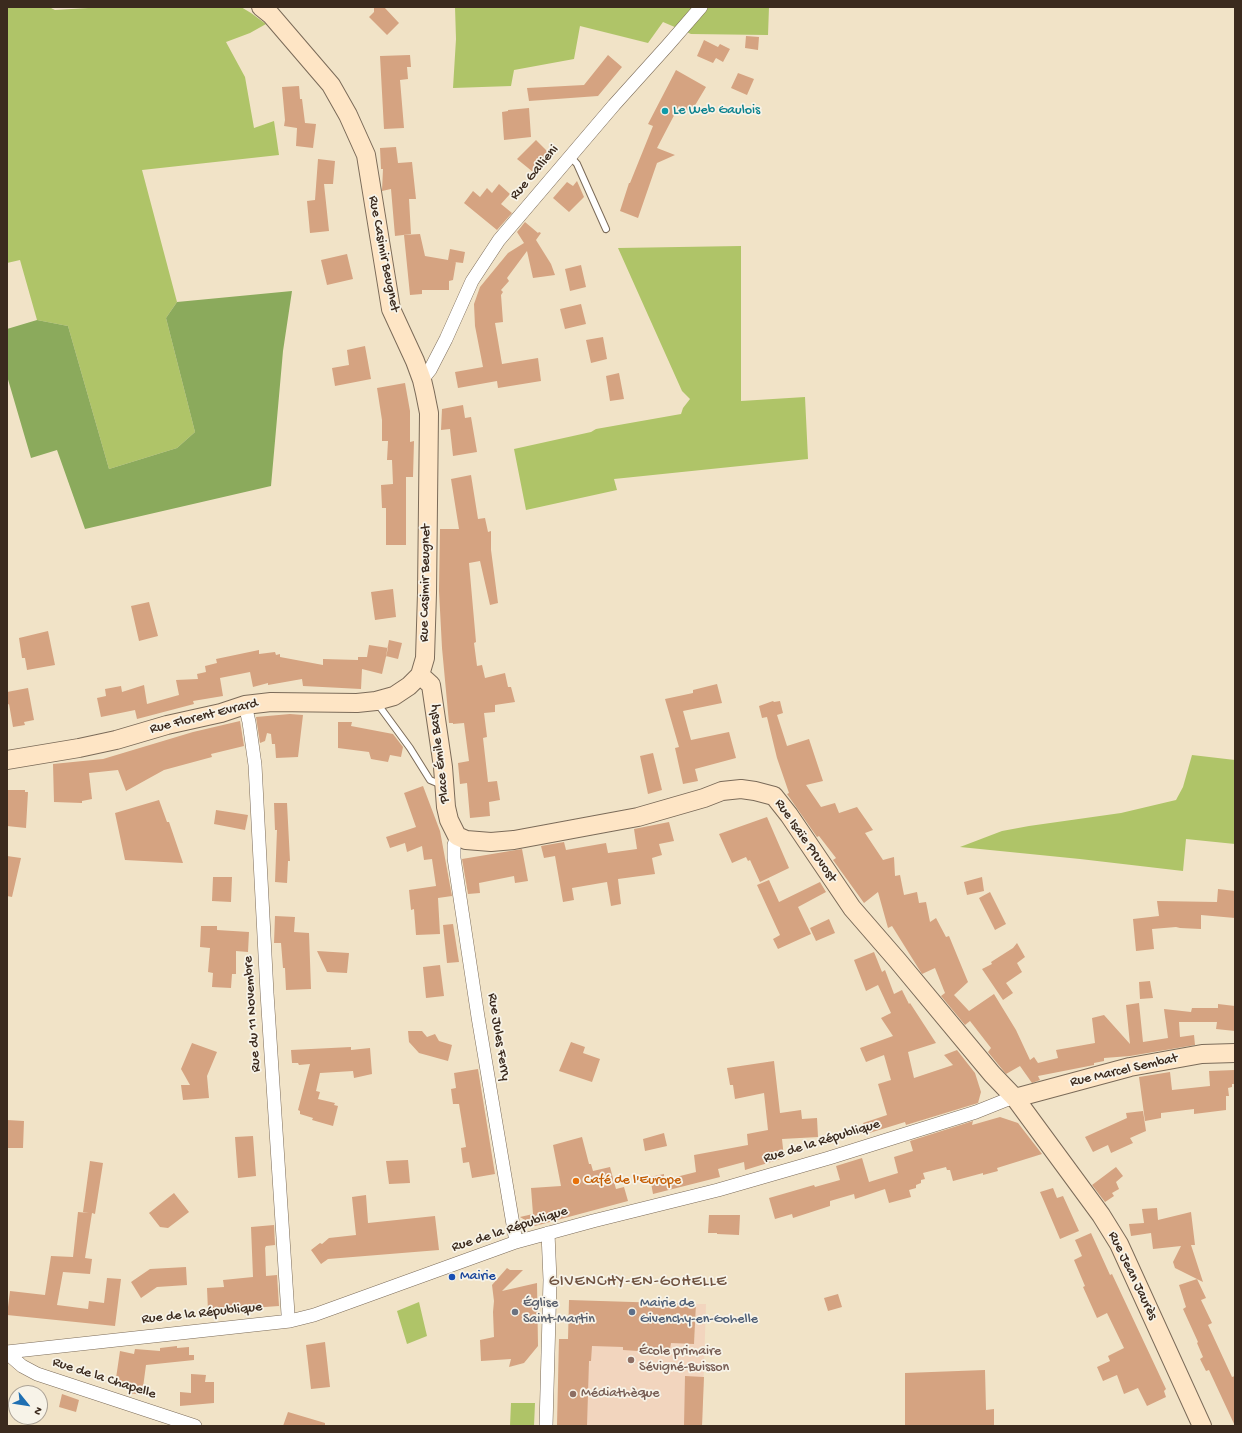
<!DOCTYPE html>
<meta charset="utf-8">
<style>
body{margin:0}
#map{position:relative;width:1242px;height:1433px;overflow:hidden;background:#f1e3c7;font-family:"Gochi Hand",sans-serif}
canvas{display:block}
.frame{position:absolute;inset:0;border:8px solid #3b2a1e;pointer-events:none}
.north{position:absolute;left:8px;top:1385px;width:40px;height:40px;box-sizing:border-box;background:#f7f3e8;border:1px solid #aca397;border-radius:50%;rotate:120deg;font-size:11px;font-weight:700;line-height:16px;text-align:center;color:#3b2a1e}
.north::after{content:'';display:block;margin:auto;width:14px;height:18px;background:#1f6fb2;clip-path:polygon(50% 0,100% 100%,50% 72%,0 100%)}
</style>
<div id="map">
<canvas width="1242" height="1433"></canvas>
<div class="frame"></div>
<div class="north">N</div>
</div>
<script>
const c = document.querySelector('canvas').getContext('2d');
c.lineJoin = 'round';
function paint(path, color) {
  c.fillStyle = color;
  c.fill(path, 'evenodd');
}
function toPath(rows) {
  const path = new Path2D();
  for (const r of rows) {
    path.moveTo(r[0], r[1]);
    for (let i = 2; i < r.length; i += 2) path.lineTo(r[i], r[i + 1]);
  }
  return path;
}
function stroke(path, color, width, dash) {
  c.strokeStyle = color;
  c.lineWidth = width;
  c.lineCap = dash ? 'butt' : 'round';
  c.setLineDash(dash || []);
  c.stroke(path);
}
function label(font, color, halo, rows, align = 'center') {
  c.font = font + ' "Gochi Hand",sans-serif';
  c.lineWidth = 3.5;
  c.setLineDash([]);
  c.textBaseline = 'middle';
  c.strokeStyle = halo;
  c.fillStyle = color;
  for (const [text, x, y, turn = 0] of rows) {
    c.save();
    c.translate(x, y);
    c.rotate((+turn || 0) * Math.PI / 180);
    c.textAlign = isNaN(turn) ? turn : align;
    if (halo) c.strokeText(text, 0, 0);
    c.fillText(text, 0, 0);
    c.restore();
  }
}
paint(toPath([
 [696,1304,706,1304,702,1426,557,1426,559,1339,694,1343]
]), '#f2d5be');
paint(toPath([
 [7,7,49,7,55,10,105,7,241,7,251,13,266,24,250,33,226,42,245,77,254,128,274,121,279,155,142,170,177,302,166,318,195,432,177,448,109,469,68,326,37,320,20,260,7,263],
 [455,7,769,7,768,35,691,34,663,22,648,43,580,26,574,59,514,70,511,86,453,88,456,39],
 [741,246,741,401,805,397,808,459,614,479,617,490,526,510,514,449,591,432,596,429,681,414,683,408,690,399,682,391,618,248],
 [1192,755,1235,760,1235,844,1186,839,1183,871,1080,859,960,847,1002,831,1029,826,1121,813,1176,800,1183,787],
 [419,1302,427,1336,407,1344,397,1311],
 [511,1403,535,1403,534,1426,510,1426]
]), '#afc468');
paint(toPath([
 [292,291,283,351,271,486,85,529,57,450,31,458,7,376,7,329,37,320,68,326,109,469,177,448,195,432,166,318,177,302]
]), '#8baa5c');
paint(toPath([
 [374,7,384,7,399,23,387,35,369,17,374,12],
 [746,36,759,37,758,50,745,48],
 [704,40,718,47,720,44,730,49,723,62,716,58,713,63,697,56],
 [410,55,411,67,407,67,408,79,400,80,404,128,384,129,380,56],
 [608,55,622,67,598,96,529,101,527,88,584,85],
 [676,70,706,87,691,112,679,106,669,125,657,148,675,155,657,163,638,218,620,211,629,183,630,183,653,126,648,124],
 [738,73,754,79,747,95,731,88],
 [299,86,300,99,302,99,305,123,316,124,313,148,296,146,297,128,284,126,285,120,282,87],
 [529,108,531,137,504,140,502,112,508,111,508,110],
 [536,140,550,154,533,172,517,159],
 [396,147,398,163,412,162,416,199,409,199,411,234,395,236,391,189,382,191,383,169,381,169,380,148],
 [318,159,335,161,333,184,324,184,329,231,310,233,307,201,315,200],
 [577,181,584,197,569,212,553,198,567,182,573,186],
 [499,184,510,194,501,204,512,213,497,230,464,203,473,191,480,197,487,188,492,193],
 [525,222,538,233,539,232,541,233,536,240,551,264,555,275,533,278,527,251,507,278,509,281,501,290,503,292,501,295,503,322,495,323,502,364,538,358,541,381,498,388,497,381,458,388,455,372,483,367,475,326,474,304,480,287,508,253,524,243,517,232],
 [420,234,425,256,448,260,450,249,465,252,463,263,454,262,456,262,453,280,449,281,449,290,422,290,422,294,410,295,404,235],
 [347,254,353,279,327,285,321,260],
 [581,265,586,287,570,291,565,269],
 [581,304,586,324,565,329,560,309],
 [603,337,607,359,591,363,586,340],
 [365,346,371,379,335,386,332,368,349,365,347,350],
 [619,373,624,399,610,401,606,376],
 [405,383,410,411,410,442,414,441,413,477,406,477,406,545,386,545,386,508,382,508,381,485,393,484,392,460,387,460,388,441,382,441,382,420,377,388],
 [463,405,465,418,471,417,477,452,453,456,450,429,441,430,442,409],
 [471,475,478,519,485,518,488,532,491,531,491,550,498,603,490,605,480,561,469,563,476,642,474,643,477,666,482,665,485,678,505,673,508,687,511,687,515,702,495,705,495,712,484,713,487,737,483,738,488,782,497,781,500,800,489,802,490,816,470,818,467,783,460,784,458,763,469,761,464,723,453,724,453,723,449,723,442,648,439,591,440,529,459,529,451,479],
 [393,589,396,617,375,620,371,592],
 [149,602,158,636,139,641,131,606],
 [48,631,55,665,27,670,25,658,22,658,19,638],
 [389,640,402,643,398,659,386,656],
 [369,645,388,648,382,674,362,669,361,689,303,686,302,679,268,685,268,683,253,687,250,672,220,678,223,696,193,701,194,704,137,719,135,710,101,717,97,698,106,696,105,689,121,686,122,692,144,685,147,704,179,695,176,680,198,679,197,674,206,672,205,666,217,663,216,659,259,650,259,654,275,652,276,655,280,654,280,657,323,665,323,659,358,660,358,657,367,657],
 [717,684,722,703,683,711,691,740,729,732,736,758,695,769,698,781,683,784,675,748,679,747,665,699,693,693,693,690],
 [28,688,34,720,24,722,25,725,13,727,9,704,7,705,7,692],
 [773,701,774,702,780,701,783,713,777,715,787,746,809,739,823,781,806,785,821,807,835,803,839,813,857,807,873,830,865,833,883,860,894,857,895,876,900,875,904,895,917,892,919,903,926,902,930,922,936,918,946,937,949,936,968,982,954,995,969,1011,994,994,1016,1030,1030,1060,1034,1057,1038,1063,1058,1058,1056,1050,1095,1043,1092,1018,1104,1015,1130,1044,1126,1005,1139,1003,1143,1042,1168,1038,1164,1009,1191,1012,1192,1008,1218,1008,1218,1004,1235,1006,1235,1031,1216,1029,1217,1022,1179,1022,1180,1037,1194,1035,1195,1045,1130,1056,1104,1058,1104,1061,1094,1063,1094,1065,1038,1076,1040,1080,1032,1083,1020,1066,1006,1074,988,1052,991,1048,970,1021,965,1025,941,996,945,993,935,968,922,974,892,926,888,928,878,892,864,903,833,860,836,858,819,836,817,837,787,794,789,793,777,758,767,717,762,718,759,706],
 [290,714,303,715,298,757,276,758,275,744,272,744,271,734,267,733,265,741,260,743,256,717],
 [240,721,244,746,211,754,212,757,164,770,126,791,118,770,89,773,92,799,82,801,82,803,54,802,53,764,103,759,193,732],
 [338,722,352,722,351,726,393,734,403,747,401,757,390,755,388,762,371,759,369,752,338,748],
 [653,753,662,790,648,794,640,756],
 [423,786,440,831,452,896,438,898,440,934,416,935,414,909,411,910,409,890,436,886,432,859,424,860,422,846,407,852,405,843,390,848,386,837,416,827,404,793],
 [7,790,25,790,25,792,28,792,26,828,7,826],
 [159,800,167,822,169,822,183,863,125,860,115,813],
 [274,803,287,803,290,861,288,861,287,883,275,882,277,830,275,830],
 [216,810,248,815,245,830,214,824],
 [767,817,789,868,760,882,750,860,748,861,746,857,732,863,719,834],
 [669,822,674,841,659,844,662,855,652,858,655,874,618,879,621,904,611,906,607,882,572,888,574,900,563,902,555,856,544,858,541,846,564,842,566,850,606,843,608,853,637,849,634,829],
 [522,849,528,881,515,883,514,876,479,883,480,893,468,894,462,859],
 [7,856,21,858,12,897,7,896],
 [213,877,232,877,231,902,212,901],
 [982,877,984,891,967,895,964,882],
 [769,880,779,902,820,882,826,892,798,907,811,934,778,949,773,939,780,935,757,885],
 [1218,889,1235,891,1235,918,1201,915,1201,929,1180,928,1176,927,1152,929,1154,949,1136,951,1133,919,1159,916,1157,901,1217,902],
 [990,892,1006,924,995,930,979,898],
 [275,916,295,917,294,932,309,933,311,989,286,990,285,968,283,968,281,943,274,943],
 [829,919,835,933,816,941,810,928],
 [453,924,459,962,447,963,443,925],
 [201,926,217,926,217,930,249,932,248,952,236,951,236,974,232,974,231,988,212,987,213,973,208,972,210,948,200,947],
 [1017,943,1025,957,1017,963,1022,972,1006,983,1013,993,1003,1000,982,969,992,964,991,962,1013,948],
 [317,951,349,953,347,973,327,972],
 [874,952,882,972,885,970,894,994,902,990,909,1004,910,1003,936,1043,908,1052,914,1078,953,1065,944,1055,957,1050,975,1073,981,1092,978,1103,906,1125,905,1122,866,1134,863,1123,887,1115,878,1084,891,1080,884,1055,866,1062,860,1048,893,1036,881,1018,891,1013,878,985,866,991,854,960],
 [440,965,444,996,426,998,423,967],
 [1150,981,1153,998,1140,999,1139,982],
 [408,1031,422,1031,427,1037,435,1034,439,1041,452,1045,448,1061,419,1053,409,1042],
 [571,1042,585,1047,583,1053,600,1059,592,1082,559,1071],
 [192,1043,217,1052,207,1076,209,1098,183,1100,181,1085,190,1085,181,1069],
 [351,1047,351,1050,370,1048,372,1074,354,1078,353,1071,320,1073,316,1091,320,1092,318,1099,335,1103,334,1105,338,1106,333,1126,312,1120,313,1118,300,1114,300,1111,298,1110,310,1064,299,1065,298,1063,292,1063,291,1050],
 [774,1061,780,1113,801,1110,802,1119,817,1118,818,1137,782,1139,784,1158,745,1170,744,1162,718,1169,720,1177,653,1194,650,1177,664,1174,664,1180,696,1172,694,1155,748,1145,747,1134,768,1130,764,1093,735,1099,733,1085,730,1085,727,1068],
 [478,1069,495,1174,472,1178,469,1162,463,1163,461,1148,466,1147,459,1104,453,1104,451,1089,456,1088,454,1073],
 [1235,1070,1235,1084,1232,1084,1232,1087,1228,1088,1229,1096,1226,1096,1226,1110,1194,1114,1194,1109,1161,1113,1161,1118,1145,1121,1139,1077,1170,1072,1172,1090,1210,1086,1209,1071],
 [1143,1111,1146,1131,1130,1138,1133,1143,1111,1153,1108,1145,1093,1152,1085,1137,1127,1118,1126,1113],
 [1000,1117,1018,1123,1042,1154,997,1168,998,1171,983,1175,983,1173,953,1181,950,1170,947,1170,946,1167,923,1173,925,1179,921,1180,921,1183,916,1185,916,1188,909,1190,911,1197,889,1203,885,1189,855,1199,854,1194,830,1201,830,1206,793,1218,792,1214,775,1219,769,1198,814,1185,815,1187,840,1180,836,1166,862,1158,869,1182,898,1173,894,1157,913,1151,910,1141,973,1121,972,1125],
 [7,1120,24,1121,23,1148,7,1148],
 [664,1133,667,1146,645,1151,643,1139],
 [253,1136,256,1176,238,1178,235,1137],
 [582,1137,589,1164,591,1164,593,1171,610,1167,616,1189,624,1187,628,1201,535,1226,520,1217,533,1214,531,1188,561,1186,553,1145],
 [408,1160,410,1183,389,1184,386,1161],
 [90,1161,103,1163,95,1214,92,1213,85,1258,92,1259,90,1274,63,1272,57,1305,88,1309,89,1301,104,1303,107,1278,121,1279,115,1326,7,1315,10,1291,45,1295,51,1256,73,1257,78,1212,89,1213,83,1212],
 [1116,1167,1123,1176,1116,1182,1119,1189,1112,1193,1114,1196,1105,1202,1092,1185],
 [1053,1188,1057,1198,1063,1196,1079,1231,1060,1239,1040,1192],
 [174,1193,189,1212,168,1228,160,1227,149,1213],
 [366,1195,368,1223,435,1216,439,1250,328,1259,321,1264,311,1250,320,1243,322,1244,329,1238,356,1235,352,1197],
 [1157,1208,1158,1220,1191,1212,1195,1245,1191,1245,1203,1282,1175,1268,1173,1262,1181,1246,1153,1249,1151,1233,1131,1236,1129,1224,1144,1223,1142,1209],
 [709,1215,740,1215,739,1235,717,1234,717,1233,708,1233],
 [274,1225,275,1245,266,1246,265,1248,266,1276,277,1275,279,1306,208,1311,207,1288,224,1287,223,1280,253,1277,251,1227],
 [1091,1233,1110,1275,1112,1274,1166,1389,1164,1391,1166,1397,1147,1406,1138,1388,1124,1394,1117,1375,1103,1381,1097,1367,1110,1361,1108,1356,1124,1348,1107,1313,1097,1318,1083,1287,1085,1286,1074,1260,1082,1256,1075,1240],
 [186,1267,187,1285,157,1287,141,1298,131,1282,150,1269],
 [507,1268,510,1270,523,1270,502,1291,537,1283,538,1346,524,1363,509,1367,511,1359,481,1361,480,1340,494,1337,493,1312,494,1301,492,1285],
 [1197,1279,1206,1298,1201,1300,1212,1323,1208,1325,1232,1377,1235,1376,1235,1426,1209,1370,1206,1371,1200,1359,1203,1357,1197,1343,1198,1342,1183,1309,1186,1307,1179,1285],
 [838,1294,842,1307,828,1311,824,1298],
 [569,1300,696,1304,694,1344,671,1343,670,1349,638,1348,638,1351,623,1350,623,1347,592,1346,591,1361,589,1361,587,1426,557,1426,559,1339,568,1339],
 [325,1342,330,1387,311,1389,306,1345],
 [177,1346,177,1348,189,1347,189,1355,194,1355,194,1360,146,1365,142,1395,129,1393,130,1387,115,1385,120,1351,134,1354,135,1349,160,1351,160,1348],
 [985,1370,986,1410,994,1409,994,1426,905,1426,905,1373],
 [191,1374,206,1375,205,1382,214,1382,214,1403,180,1406,180,1392,191,1393],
 [685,1376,704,1377,702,1426,684,1426],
 [62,1394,79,1400,76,1412,59,1407],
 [288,1412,325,1423,325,1426,283,1426]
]), '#d5a381');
const lane = toPath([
 [570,156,577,164,606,229],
 [377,703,410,748,430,780,442,785]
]);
const street = toPath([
 [422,380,430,370,446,339,472,281,499,240,614,105,668,45,701,7],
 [245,705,249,722,255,765,267,993,288,1314,290,1321],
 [457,836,454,845,454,858,478,1017,516,1242],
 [7,1352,290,1321,314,1315,516,1242,593,1221,718,1190,829,1158,976,1112,1006,1100,1015,1098],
 [7,1353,22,1366,37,1374,195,1426],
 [546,1426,550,1280,548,1233]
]);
const secondary = toPath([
 [261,7,271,15,331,85,348,115,366,155,391,309,415,361,422,380,425,393,429,413,427,593,425,658,420,675],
 [420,675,431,685,443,767,446,807,449,820,457,836,466,840,491,842,514,840,638,817,704,798,722,791,741,789,755,791,774,796,789,815,852,908,898,961,992,1074,1015,1098,1101,1215,1119,1244,1202,1426],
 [7,760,79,748,116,740,167,725,221,713,245,705,271,702,357,703,376,701,394,696,409,686,420,675],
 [1015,1098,1130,1067,1202,1054,1235,1053]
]);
stroke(lane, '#7b6b59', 8);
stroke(street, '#7b6b59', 14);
stroke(secondary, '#7b6b59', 20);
stroke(lane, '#fff', 6);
stroke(street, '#fff', 13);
stroke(secondary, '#fee5c5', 18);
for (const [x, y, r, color] of [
 [665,111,4,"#0f9aa8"],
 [576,1181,4,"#e8710a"],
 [452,1277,4,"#1a4fb4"],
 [515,1312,4,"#6b7280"],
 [632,1312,4,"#5c6f8a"],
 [631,1360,4,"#8d6e63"],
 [573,1394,4,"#8d6e63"]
]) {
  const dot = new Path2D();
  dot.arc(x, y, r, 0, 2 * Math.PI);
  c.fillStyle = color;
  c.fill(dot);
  stroke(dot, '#f7f3e8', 1.5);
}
label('14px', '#0d838f', '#f7f3e8', [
 ["Le Web Gaulois",673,111]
], 'left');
label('14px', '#3b2a1e', '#f7f3e8', [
 ["Rue Gallieni",535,173,-50],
 ["Rue Casimir Beugnet",383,254,79],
 ["Rue Casimir Beugnet",426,583,-89],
 ["Rue Florent Evrard",204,717,-14],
 ["Place Émile Basly",440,754,-97],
 ["Rue Isaïe Pruvost",805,841,55],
 ["Rue du 11 Novembre",253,1014,-94],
 ["Rue Jules Ferry",498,1037,81],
 ["Rue Marcel Sembat",1124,1071,-13],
 ["Rue de la République",822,1142,-17],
 ["Rue de la République",510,1230,-18],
 ["Rue Jean Jaurès",1132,1276,64],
 ["Rue de la République",202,1314,-6],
 ["Rue de la Chapelle",104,1379,18]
]);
label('14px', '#c56008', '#f7f3e8', [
 ["Café de l'Europe",584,1181]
], 'left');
label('14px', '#164399', '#f7f3e8', [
 ["Mairie",460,1277]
], 'left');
label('14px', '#5b616d', '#f7f3e8', [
 ["Église",523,1304],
 ["Saint-Martin",523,1320]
], 'left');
label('14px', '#4e5e75', '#f7f3e8', [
 ["Mairie de",640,1304],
 ["Givenchy-en-Gohelle",640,1320]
], 'left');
label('14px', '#785e54', '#f7f3e8', [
 ["École primaire",639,1352],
 ["Sévigné-Buisson",639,1368],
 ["Médiathèque",581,1394]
], 'left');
c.letterSpacing = '1px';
label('16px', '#715441', '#f7f3e8', [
 ["GIVENCHY-EN-GOHELLE",638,1283]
]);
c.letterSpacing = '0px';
</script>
